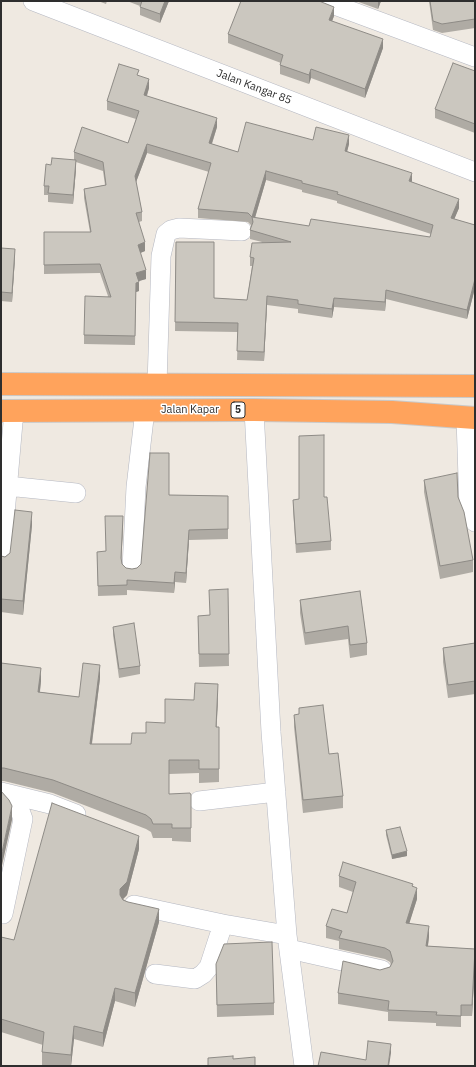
<!DOCTYPE html>
<style>
body{margin:0}
#map{position:relative;width:476px;height:1067px;overflow:hidden;background:#efe9e1;font-family:"IBM Plex Sans",sans-serif}
canvas{display:block}
.frame{position:absolute;inset:0;border:2px solid #2e2e2e;pointer-events:none}
</style>
<div id="map">
<canvas width="476" height="1067"></canvas>
<div class="frame"></div>
</div>
<script>
const c = document.querySelector('canvas').getContext('2d');
c.lineJoin = 'round';
function toPath(rows) {
  const path = new Path2D();
  for (const r of rows) {
    path.moveTo(r[0], r[1]);
    for (let i = 2; i < r.length; i += 2) path.lineTo(r[i], r[i + 1]);
  }
  return path;
}
function stroke(path, color, width, dash) {
  c.strokeStyle = color;
  c.lineWidth = width;
  c.lineCap = dash ? 'butt' : 'round';
  c.setLineDash(dash || []);
  c.stroke(path);
}
function paint(path, color) {
  c.fillStyle = color;
  c.fill(path, 'evenodd');
}
function label(font, color, halo, rows, align = 'center') {
  c.font = font + ' "IBM Plex Sans",sans-serif';
  c.lineWidth = 3;
  c.setLineDash([]);
  c.textBaseline = 'middle';
  c.strokeStyle = halo;
  c.fillStyle = color;
  for (const [text, x, y, turn = 0] of rows) {
    c.save();
    c.translate(x, y);
    c.rotate((+turn || 0) * Math.PI / 180);
    c.textAlign = isNaN(turn) ? turn : align;
    if (halo) c.strokeText(text, 0, 0);
    c.fillText(text, 0, 0);
    c.restore();
  }
}
const minor = toPath([
 [33,1,475,172],
 [324,1,475,57],
 [157,385,161,256,166,234,171,230,179,228,242,231],
 [254,410,271,732,287,935,304,1066],
 [466,418,469,509,475,522],
 [7,486,76,493],
 [1,560,14,411],
 [132,568,136,487,145,410],
 [1,792,50,804,76,814],
 [199,801,276,792],
 [134,905,223,924,287,935],
 [3,914,23,819,19,808,7,794],
 [289,949,382,970],
 [155,974,195,979,203,974,209,967,223,924]
]);
const highway = toPath([
 [1,384,475,386],
 [1,411,254,410,392,412,475,418]
]);
stroke(minor, '#b4b7c1', 20);
stroke(highway, '#c9c9c9', 24);
stroke(minor, '#fff', 19);
stroke(highway, '#ffa35c', 22);
paint(toPath([
 [98,1,107,1,106,4],
 [127,1,169,1,160,23,140,15,140,6],
 [356,1,381,1,378,9],
 [429,1,475,1,475,28,442,33,433,30],
 [334,16,332,21,383,48,365,98,311,78,309,84,280,74,280,65,281,63,228,43,228,34],
 [475,71,475,133,435,118,435,109],
 [139,76,149,88,147,96,217,127,212,144,238,152,313,140,349,144,347,151,412,182,459,208,454,219,475,225,475,288,467,319,386,299,385,311,334,307,332,318,298,313,298,309,267,305,264,361,237,360,238,332,175,331,176,242,214,298,247,300,252,266,250,266,250,257,262,242,250,239,250,230,251,225,248,222,198,218,198,209,209,172,147,153,136,182,142,212,142,221,139,222,145,251,140,253,146,279,138,281,139,291,136,292,135,345,84,344,84,335,108,296,100,273,44,274,44,232,90,232,84,198,84,189,105,185,103,171,76,162,76,169,73,204,48,202,48,195,44,195,44,186,51,165,74,160,74,152,128,143,136,119,107,110,107,101],
 [266,180,302,190,302,192,337,201,337,203,431,234,430,237,309,226,255,218],
 [1,248,15,257,12,302,1,301],
 [424,480,458,497,473,560,473,572,440,579,424,492],
 [169,495,228,496,228,539,189,540,186,583,175,582,174,593,127,590,127,595,98,596,97,552,106,551,123,526,121,559,122,564,126,568,132,569,137,568,141,564],
 [324,497,331,541,331,550,296,553,293,509,293,500],
 [32,525,23,615,1,612,1,556,5,557,10,553],
 [228,589,229,666,199,667,198,616,210,615],
 [360,591,367,643,367,655,350,658,348,639,305,645,300,613,300,600],
 [113,627,140,666,140,674,119,678,113,635],
 [475,643,475,694,448,698,443,662,443,648],
 [1,663,41,681,40,692,79,697,100,678,92,744,131,744,146,733,165,723,194,700,218,698,216,727,219,727,219,782,199,783,199,773,169,774,169,794,191,795,191,842,172,841,172,838,153,838,151,832,146,829,53,793,4,781,1,781],
 [299,708,343,796,343,808,303,813,294,727,294,715,299,714],
 [386,830,407,856,392,859,386,835],
 [139,849,127,895,123,899,159,922,135,1007,115,1001,103,1047,74,1039,71,1066,48,1066,42,1065,42,1052,43,1045,1,1032,1,937,14,940],
 [339,876,413,886,417,899,409,923,429,937,428,946,475,949,475,963,472,1016,461,1016,461,1027,436,1026,436,1023,388,1021,388,1012,338,1004,338,993,380,970,390,967,391,965,390,962,385,959,339,949,339,941,326,938,326,926,347,913,353,892,339,887],
 [216,964,274,1003,274,1015,217,1017]
]), '#afaba4');
paint(toPath([
 [165,1,169,1,160,23,160,14],
 [378,1,381,1,378,9],
 [334,7,334,16,329,29,329,20],
 [383,39,383,48,365,98,365,89],
 [311,69,311,78,309,84,309,75],
 [149,79,149,88,144,104,144,95],
 [217,118,217,127,209,152,209,143],
 [349,135,349,144,345,160,345,151],
 [147,144,147,153,135,185,135,176],
 [76,160,76,169,73,204,73,195],
 [266,171,266,180,253,224,252,217],
 [412,173,412,182,409,181],
 [459,199,459,208,451,227,451,218],
 [145,242,145,251,138,254,138,245],
 [15,249,15,257,12,302,12,293],
 [146,270,146,279,136,282,136,273],
 [475,279,475,288,467,319,467,310],
 [139,282,139,291,136,292,135,345,136,283],
 [386,290,386,299,385,311,385,302],
 [267,296,267,305,264,361,264,352],
 [334,298,334,307,332,318,332,309],
 [32,512,32,525,23,615,23,601],
 [123,516,123,526,121,567,121,558],
 [189,530,189,540,186,583,186,573],
 [175,572,175,582,174,593,174,583],
 [100,665,100,678,90,757,90,744],
 [41,668,41,681,38,706,38,692],
 [218,684,218,698,216,741,216,727],
 [12,806,12,820,1,870,1,857],
 [139,836,139,849,127,895,120,902,120,889],
 [407,851,407,856,392,859,392,855],
 [417,888,417,899,406,934,406,923],
 [159,909,159,922,135,1007,135,993],
 [429,926,429,937,426,958,426,946],
 [475,952,475,963,472,1016,472,1005],
 [115,988,115,1001,103,1047,103,1033],
 [74,1026,74,1039,71,1066,71,1055],
 [391,1044,391,1053,389,1066,388,1066]
]), '#8e8b86');
const building = toPath([
 [142,1,165,1,160,14,140,7,142,1],
 [241,1,319,1,334,7,329,20,383,39,365,89,311,69,309,75,280,65,283,55,228,34,241,1],
 [430,1,475,1,475,19,442,24,433,21,430,1],
 [453,63,475,71,475,124,435,109,453,63],
 [119,64,139,70,137,75,149,79,144,95,217,118,209,143,238,152,246,122,313,140,316,127,349,135,345,151,412,173,409,181,459,199,451,218,475,225,475,279,467,310,386,290,385,302,334,298,332,309,298,304,298,300,267,296,264,352,237,351,238,323,175,322,176,242,214,242,214,298,247,300,254,258,250,257,252,243,291,242,250,230,253,222,252,217,248,213,198,209,211,163,147,144,135,176,142,212,136,213,145,242,138,245,146,270,136,273,139,282,136,283,135,336,84,335,85,296,111,297,100,264,44,265,44,232,91,232,84,189,106,185,103,162,74,152,82,127,128,143,139,111,107,101,119,64],
 [266,171,302,181,302,183,338,192,337,194,433,225,430,237,311,219,309,226,252,217,266,171],
 [52,158,76,160,73,195,48,193,49,186,44,186,46,164,51,165,52,158],
 [1,248,15,249,12,293,1,292,1,248],
 [324,435,324,497,327,497,331,541,296,544,293,500,299,499,299,436,324,435],
 [150,453,169,453,169,495,228,496,228,529,189,530,186,573,175,572,174,583,127,580,127,585,98,586,97,552,106,551,105,516,123,516,121,558,122,564,126,568,132,569,137,568,141,564,150,453],
 [457,473,458,497,464,512,473,560,440,566,424,480,457,473],
 [15,510,32,512,23,601,1,599,1,556,5,557,10,553,15,510],
 [228,589,229,654,199,654,198,616,210,615,209,590,228,589],
 [360,591,367,643,350,645,348,626,305,633,300,600,360,591],
 [134,623,140,666,119,669,113,627,134,623],
 [475,643,475,681,448,685,443,648,475,643],
 [1,663,41,668,38,692,79,697,83,663,100,665,90,744,131,744,132,733,146,733,146,722,165,723,165,699,194,700,195,683,218,684,216,727,219,727,219,769,199,769,199,760,169,760,169,794,190,793,191,795,191,828,172,828,172,824,153,824,151,819,146,815,53,780,4,768,1,768,1,663],
 [323,705,329,754,338,753,343,796,303,800,294,715,299,714,299,708,323,705],
 [1,791,9,800,12,806,1,857,1,791],
 [52,803,139,836,127,882,120,889,120,895,123,900,128,902,159,909,135,993,115,988,103,1033,74,1026,71,1055,42,1052,44,1032,1,1019,1,937,14,940,52,803],
 [400,827,407,851,392,855,386,830,400,827],
 [343,862,413,884,412,886,417,888,406,923,429,926,426,946,475,949,472,1005,461,1005,461,1016,436,1015,437,1012,388,1010,389,1001,338,993,343,961,380,970,390,967,393,961,390,951,385,948,339,938,342,931,326,926,332,909,347,913,356,882,339,876,343,862],
 [272,942,274,1003,217,1005,216,964,224,944,272,942],
 [368,1041,391,1044,388,1066,318,1066,321,1052,366,1060,368,1041],
 [233,1056,233,1059,255,1057,255,1066,208,1066,208,1058,233,1056]
]);
paint(building, '#cbc7bf');
stroke(building, '#8e8b86', 1);
for (const [x, y, w] of [
 [238,410,14]
]) {
  const box = new Path2D();
  box.roundRect(x - w / 2, y - 8, w, 16, 3);
  c.fillStyle = '#fff';
  c.fill(box);
  stroke(box, '#2e2e2e', 1);
}
label('bold 10px', '#2e2e2e', null, [
 ["5",238,410]
]);
label('11px', '#2e2e2e', '#fff', [
 ["Jalan Kangar 85",254,87,21],
 ["Jalan Kapar",190,410]
]);
</script>
